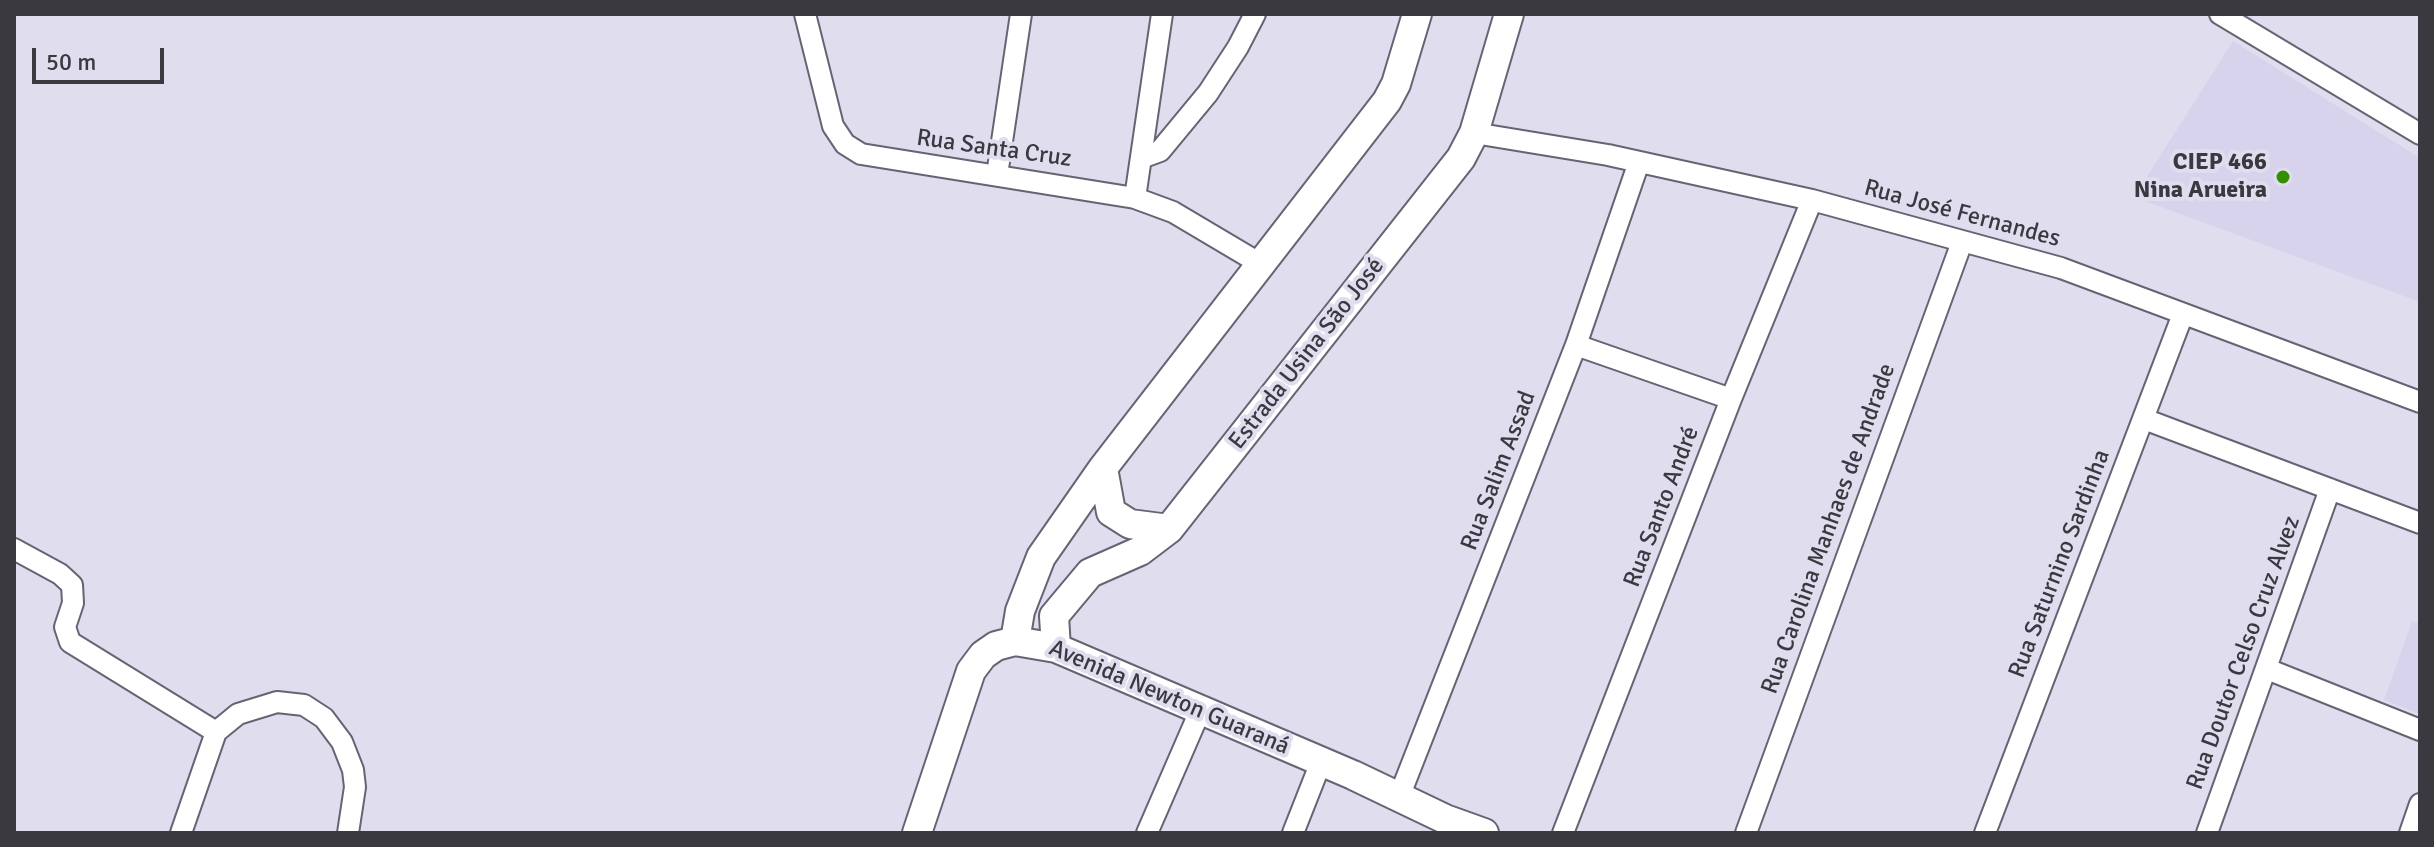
<!DOCTYPE html>
<meta charset="utf-8">
<style>
body{margin:0}
#map{position:relative;width:2434px;height:847px;overflow:hidden;background:#e0ddef;font-family:Signika,sans-serif}
canvas{display:block}
.frame{position:absolute;inset:0;border:16px solid #3a3940;pointer-events:none}
.scale{position:absolute;left:32px;top:48px;width:132px;height:36px;box-sizing:border-box;border:4px solid #3a3940;border-top:0;padding-left:10px;font-size:24px;line-height:28px;white-space:nowrap;color:#3a3940;-webkit-text-stroke:6px #e0ddef;paint-order:stroke}
</style>
<div id="map">
<canvas width="2434" height="847"></canvas>
<div class="frame"></div>
<div class="scale">50 m</div>
</div>
<script>
const c = document.querySelector('canvas').getContext('2d');
c.lineJoin = 'round';
function paint(path, color) {
  c.fillStyle = color;
  c.fill(path, 'evenodd');
}
function toPath(rows) {
  const path = new Path2D();
  for (const r of rows) {
    path.moveTo(r[0], r[1]);
    for (let i = 2; i < r.length; i += 2) path.lineTo(r[i], r[i + 1]);
  }
  return path;
}
function stroke(path, color, width, dash) {
  c.strokeStyle = color;
  c.lineWidth = width;
  c.lineCap = dash ? 'butt' : 'round';
  c.setLineDash(dash || []);
  c.stroke(path);
}
function label(font, color, halo, rows, align = 'center') {
  c.font = font + ' Signika,sans-serif';
  c.lineWidth = 8;
  c.setLineDash([]);
  c.textBaseline = 'middle';
  c.strokeStyle = halo;
  c.fillStyle = color;
  for (const [text, x, y, turn = 0] of rows) {
    c.save();
    c.translate(x, y);
    c.rotate((+turn || 0) * Math.PI / 180);
    c.textAlign = isNaN(turn) ? turn : align;
    if (halo) c.strokeText(text, 0, 0);
    c.fillText(text, 0, 0);
    c.restore();
  }
}
paint(toPath([
 [2233,41,2420,158,2420,302,2134,197],
 [2412,621,2420,624,2420,714,2384,700]
]), '#d7d3ec');
const minor = toPath([
 [805,14,833,126,845,144,861,154,1135,198,1173,212,1259,263],
 [2220,14,2420,134],
 [1474,133,1608,155,1812,200,2061,268,2420,402],
 [1141,158,1160,151,1208,93,1238,47,1255,14],
 [997,175,1021,14],
 [1135,198,1162,14],
 [1576,345,1731,399],
 [2144,419,2420,523],
 [14,549,60,574,72,585,73,603,65,627,70,642,216,732],
 [2267,669,2420,730],
 [1399,797,1576,345,1639,162],
 [181,833,216,732,238,714,277,702,304,705,324,718,342,742,353,770,355,787,348,833],
 [1147,833,1200,711],
 [1293,833,1321,762],
 [1563,833,1731,399,1812,200],
 [1746,833,1962,242],
 [1985,833,2183,314],
 [2207,833,2330,489],
 [2410,833,2420,804]
]);
const secondary = toPath([
 [1103,468,1111,512,1130,524,1169,529],
 [1015,641,1020,611,1041,557,1103,468,1387,101,1396,84,1417,14],
 [1056,648,1054,616,1090,573,1140,551,1169,529,1461,158,1474,133,1509,14],
 [917,833,971,671,983,655,996,646,1015,641,1056,648,1353,775,1445,819,1484,833]
]);
stroke(minor, '#666473', 24);
stroke(secondary, '#666473', 32);
stroke(minor, '#fff', 20);
stroke(secondary, '#fff', 28);
for (const [x, y, r, color] of [
 [2283,177,8,"#328f00"]
]) {
  const dot = new Path2D();
  dot.arc(x, y, r, 0, 2 * Math.PI);
  c.fillStyle = color;
  c.fill(dot);
  stroke(dot, '#e0ddef', 3);
}
label('24px', '#3a3940', '#e0ddef', [
 ["Rua Santa Cruz",994,149,8],
 ["Rua José Fernandes",1962,214,15],
 ["Estrada Usina São José",1307,354,-52],
 ["Rua Salim Assad",1499,471,-69],
 ["Rua Santo André",1662,507,-69],
 ["Rua Carolina Manhaes de Andrade",1829,529,-70],
 ["Rua Saturnino Sardinha",2060,564,-69],
 ["Rua Doutor Celso Cruz Alvez",2244,653,-70],
 ["Avenida Newton Guaraná",1169,698,23]
]);
label('bold 24px', '#3a3940', '#e0ddef', [
 ["CIEP 466",2267,163],
 ["Nina Arueira",2267,191]
], 'right');
</script>
